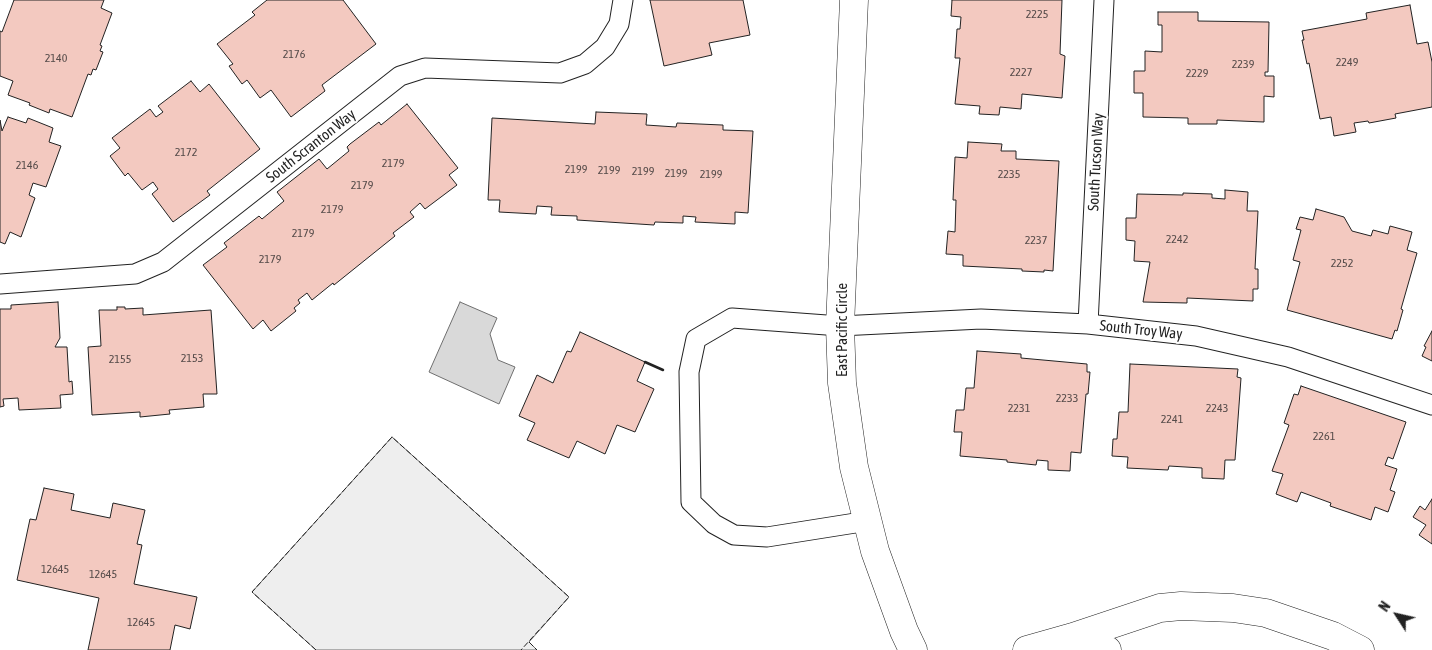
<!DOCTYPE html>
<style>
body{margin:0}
#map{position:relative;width:1432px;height:650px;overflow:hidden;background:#fff;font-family:"Asap Condensed",sans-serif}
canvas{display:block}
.north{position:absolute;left:1372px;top:590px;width:50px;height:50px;-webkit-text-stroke:4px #fff;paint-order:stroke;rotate:305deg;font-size:14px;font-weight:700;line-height:20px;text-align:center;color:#222}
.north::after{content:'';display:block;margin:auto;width:18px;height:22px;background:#222;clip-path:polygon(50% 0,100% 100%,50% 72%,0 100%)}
</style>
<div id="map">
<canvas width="1432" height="650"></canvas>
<div class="north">N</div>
</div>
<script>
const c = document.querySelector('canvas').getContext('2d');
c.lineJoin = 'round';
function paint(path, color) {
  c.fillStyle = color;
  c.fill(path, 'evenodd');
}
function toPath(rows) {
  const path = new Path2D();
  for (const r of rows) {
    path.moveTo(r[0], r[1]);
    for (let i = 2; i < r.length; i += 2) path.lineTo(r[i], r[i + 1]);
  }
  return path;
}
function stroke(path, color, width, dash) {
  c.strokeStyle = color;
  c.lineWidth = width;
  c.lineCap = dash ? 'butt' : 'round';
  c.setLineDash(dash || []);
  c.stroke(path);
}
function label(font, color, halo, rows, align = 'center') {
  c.font = font + ' "Asap Condensed",sans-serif';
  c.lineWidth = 4;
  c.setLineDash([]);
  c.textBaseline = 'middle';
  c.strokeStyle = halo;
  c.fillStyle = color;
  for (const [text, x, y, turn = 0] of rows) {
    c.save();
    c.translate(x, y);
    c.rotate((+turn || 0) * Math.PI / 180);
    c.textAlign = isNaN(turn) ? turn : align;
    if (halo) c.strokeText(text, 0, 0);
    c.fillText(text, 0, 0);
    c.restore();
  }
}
const green = toPath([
 [392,437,569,597,529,642,537,650,316,650,252,592,392,437]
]);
paint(green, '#eee');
stroke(green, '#6f6f6f', 1);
const water = toPath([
 [460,302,497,318,490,334,498,360,515,367,499,404,429,372,460,302]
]);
paint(water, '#d9d9d9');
stroke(water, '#6f6f6f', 1);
const building = toPath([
 [14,0,104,0,101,8,112,13,100,45,102,46,100,51,103,52,96,70,93,69,91,75,88,74,72,117,50,109,49,113,29,105,30,103,8,95,13,81,0,76,0,31,2,32,14,0],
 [267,0,343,0,376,44,322,85,325,91,291,117,271,90,260,98,247,80,242,84,229,66,233,64,217,44,255,15,252,12,267,0],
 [650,0,743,0,750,35,709,43,712,55,664,66,650,0],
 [952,0,1062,0,1060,54,1065,56,1062,98,1022,94,1021,109,1000,107,999,115,979,114,980,106,955,104,960,58,955,58,957,29,960,29,961,17,951,16,952,0],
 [1410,5,1417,44,1428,42,1432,62,1432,107,1395,114,1396,118,1369,123,1368,121,1354,123,1356,132,1334,136,1331,117,1320,119,1309,63,1307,64,1302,40,1304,40,1302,31,1367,19,1366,13,1410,5],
 [1158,12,1198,12,1198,21,1269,22,1268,72,1265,72,1265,76,1274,76,1274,97,1264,96,1264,122,1217,120,1217,124,1188,124,1188,118,1143,117,1143,93,1134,93,1134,71,1145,71,1145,51,1162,52,1162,25,1158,25,1158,12],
 [191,81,200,92,209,84,260,149,207,191,210,195,173,222,152,194,158,189,153,182,142,190,128,173,125,176,110,156,120,148,112,138,150,109,156,117,163,112,158,106,191,81],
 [407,104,458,168,449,175,457,185,425,209,420,203,410,212,414,217,393,233,395,236,334,285,333,283,312,300,307,293,298,300,300,303,294,308,296,311,271,331,263,320,253,329,203,265,227,247,224,243,259,216,262,219,284,201,277,192,319,159,327,169,349,151,347,147,350,144,379,122,381,125,407,104],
 [596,112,647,114,646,125,676,127,677,123,722,125,723,125,723,130,753,131,748,213,735,212,735,224,695,222,696,217,683,216,683,223,655,222,654,225,577,220,577,216,551,215,552,207,537,206,536,214,499,212,500,200,488,200,492,118,595,124,596,112],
 [8,117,26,123,28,118,53,128,49,142,61,146,46,187,33,183,29,195,35,198,21,237,10,232,5,244,0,242,0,120,2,131,8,117],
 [968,142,1002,144,1001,151,1016,151,1016,159,1059,161,1053,271,1044,270,1044,272,1022,271,1022,269,963,266,963,255,946,254,948,231,955,232,956,200,953,200,955,157,967,158,968,142],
 [1225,190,1248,192,1247,211,1258,211,1255,269,1258,269,1258,289,1253,289,1253,301,1187,298,1187,303,1143,302,1150,262,1134,261,1135,241,1126,240,1126,218,1136,218,1137,194,1183,195,1183,193,1212,194,1212,198,1225,199,1225,190],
 [1316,209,1344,217,1352,231,1371,236,1373,230,1388,234,1390,226,1412,232,1407,250,1417,253,1401,309,1403,310,1397,331,1395,330,1392,339,1287,310,1300,262,1293,260,1301,230,1296,229,1300,217,1313,220,1316,209],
 [58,302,60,338,55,347,67,347,69,382,72,381,73,394,60,395,61,408,19,410,18,398,3,399,4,406,0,407,0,309,11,309,11,305,58,302],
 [117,307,125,307,125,309,143,308,143,315,211,310,217,394,203,394,204,407,169,410,170,414,140,417,140,412,92,415,88,347,101,346,99,310,117,310,117,307],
 [1432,331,1432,361,1422,356,1426,347,1424,346,1432,331],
 [580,332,645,362,637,381,654,389,635,432,617,425,605,454,577,441,569,458,527,440,535,423,519,416,537,375,553,383,567,351,571,352,580,332],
 [977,351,1021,354,1021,358,1087,364,1087,372,1090,372,1088,394,1086,394,1081,453,1071,452,1070,471,1048,470,1048,461,1037,460,1036,465,1007,462,1007,460,960,456,962,432,954,432,956,410,964,410,966,388,974,388,977,351],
 [1130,364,1238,369,1237,377,1241,378,1235,460,1225,460,1224,479,1202,478,1202,468,1169,466,1168,470,1127,468,1128,457,1112,456,1113,439,1117,439,1119,412,1128,412,1130,364],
 [1301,386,1406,422,1393,459,1388,457,1385,465,1397,469,1390,490,1395,492,1388,512,1375,507,1371,520,1330,506,1331,503,1301,492,1297,502,1276,494,1283,474,1272,471,1289,425,1284,423,1294,394,1298,395,1301,386],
 [44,488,74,494,71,510,110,518,113,503,145,510,137,544,142,545,134,584,197,597,190,629,175,625,170,650,88,650,99,598,17,580,30,519,36,520,44,488],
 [1432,499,1432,544,1419,535,1426,525,1413,517,1420,506,1425,510,1432,499]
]);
paint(building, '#f3c9c0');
stroke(building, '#222', 1);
const service = toPath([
 [0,284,135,274,163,262,400,76,425,68,560,73,585,64,605,47,619,24,623,0],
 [1088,324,1104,0],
 [868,521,767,537,734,535,714,524,691,502,689,372,696,339,732,318,840,326,981,319,1088,324,1196,336,1288,357,1432,405]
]);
const minor = toPath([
 [854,0,840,326,842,383,854,467,875,551,904,631,913,650],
 [1073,637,1107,650],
 [1027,650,1073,637,1160,608,1181,606,1233,608,1266,613,1333,636,1360,650]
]);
stroke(service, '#222', 21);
stroke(minor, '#222', 29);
stroke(service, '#fff', 19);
stroke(minor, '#fff', 28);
stroke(toPath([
 [529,642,537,650],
 [316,650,252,592,392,437,569,597,521,650]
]), '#222', 1, [6, 2.5]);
stroke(toPath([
 [645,362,663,370]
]), '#222', 2.5);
label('12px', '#564c4a', null, [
 ["2225",1037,14],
 ["2176",294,54],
 ["2140",56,58],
 ["2249",1347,62],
 ["2239",1243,64],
 ["2227",1021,72],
 ["2229",1197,73],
 ["2172",186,152],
 ["2179",393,163],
 ["2146",27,165],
 ["2199",576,169],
 ["2199",609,170],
 ["2199",643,171],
 ["2199",676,173],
 ["2199",711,174],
 ["2235",1009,174],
 ["2179",362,185],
 ["2179",332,209],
 ["2179",303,233],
 ["2242",1177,239],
 ["2237",1036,240],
 ["2179",270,259],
 ["2252",1342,263],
 ["2153",192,358],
 ["2155",120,359],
 ["2233",1067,398],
 ["2231",1019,408],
 ["2243",1217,408],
 ["2241",1172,419],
 ["2261",1324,436],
 ["12645",55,569],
 ["12645",103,574],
 ["12645",141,622]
]);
label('15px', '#222', '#fff', [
 ["South Scranton Way",311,146,-38],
 ["South Tucson Way",1096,162,-87],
 ["East Pacific Circle",842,330,-90],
 ["South Troy Way",1141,330,6]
]);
</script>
